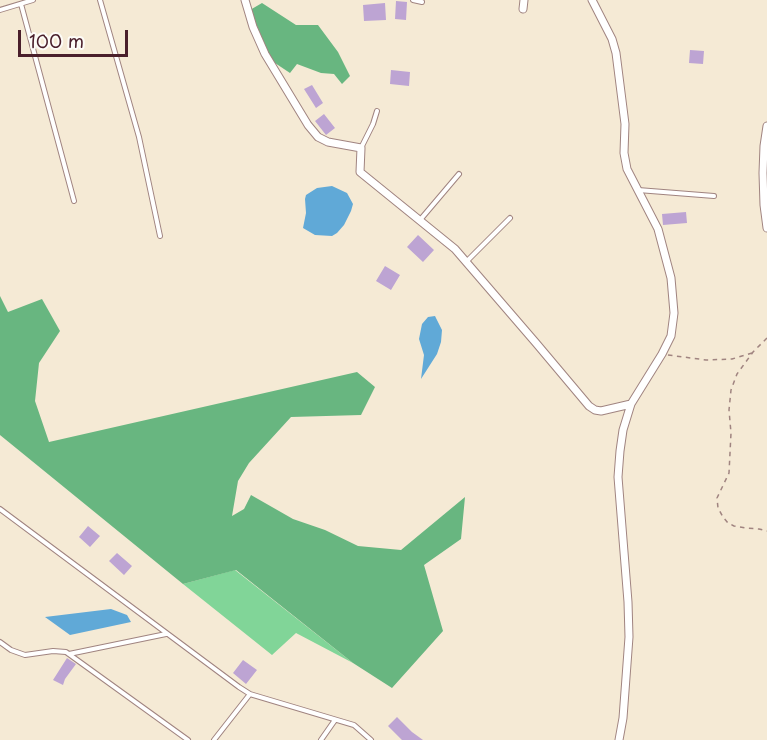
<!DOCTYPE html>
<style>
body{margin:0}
#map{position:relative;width:767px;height:740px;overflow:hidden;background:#f5ead5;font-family:"Playpen Sans",sans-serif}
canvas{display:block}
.scale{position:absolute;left:18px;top:30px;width:110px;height:27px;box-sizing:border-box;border:3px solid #4a1f2b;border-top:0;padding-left:8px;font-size:18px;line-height:21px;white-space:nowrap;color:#4a1f2b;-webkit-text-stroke:4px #fdfcf7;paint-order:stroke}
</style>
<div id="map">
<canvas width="767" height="740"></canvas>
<div class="scale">100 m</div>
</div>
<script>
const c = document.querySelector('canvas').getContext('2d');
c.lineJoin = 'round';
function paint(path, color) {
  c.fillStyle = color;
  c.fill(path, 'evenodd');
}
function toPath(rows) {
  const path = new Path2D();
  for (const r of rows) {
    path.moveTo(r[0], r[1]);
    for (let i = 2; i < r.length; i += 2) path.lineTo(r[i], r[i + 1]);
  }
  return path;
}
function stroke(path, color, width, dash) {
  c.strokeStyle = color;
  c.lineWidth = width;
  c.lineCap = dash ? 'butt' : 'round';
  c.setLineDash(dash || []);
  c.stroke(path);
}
paint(toPath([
 [235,570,353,663,296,633,272,655,183,584]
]), '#81d598');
paint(toPath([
 [262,3,296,25,318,25,338,52,350,76,342,84,334,74,321,73,297,64,290,73,272,61,250,10],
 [0,296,8,312,42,299,60,331,39,363,35,401,49,442,357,372,375,387,361,415,291,417,249,463,238,481,232,516,244,509,251,495,293,519,325,530,358,546,401,550,465,497,461,539,424,565,443,631,392,688,353,663,236,570,183,584,0,435]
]), '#68b680');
paint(toPath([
 [332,186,347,193,353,204,351,211,344,225,337,233,332,236,315,235,303,228,306,213,305,199,306,195,317,188],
 [435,316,442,330,441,342,437,354,421,379,424,355,419,339,422,324,428,317],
 [111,609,127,615,131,622,70,635,45,617]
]), '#60a9d7');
paint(toPath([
 [396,1,407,2,406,20,395,19],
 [385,3,386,20,364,21,363,5],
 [690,50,704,51,703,64,689,63],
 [391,70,410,72,409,86,390,84],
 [312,85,323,103,316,108,304,89],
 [324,114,335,128,326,135,315,121],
 [686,212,687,223,663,225,662,214],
 [418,235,434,250,423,262,407,247],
 [385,266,400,275,391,290,376,281],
 [88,526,100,536,90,547,79,537],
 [117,553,132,566,124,575,109,561],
 [67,658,76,664,65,679,63,685,53,680],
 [243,660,257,670,246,684,233,673],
 [397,717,412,732,423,740,402,740,388,726]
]), '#bda4d3');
const service = toPath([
 [100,0,139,137,160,236],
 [413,0,422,2],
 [21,4,74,201],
 [0,10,33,0],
 [361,148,373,124,377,111],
 [638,190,714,196],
 [420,220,459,174],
 [466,262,510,218],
 [0,509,239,687,250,694,354,725,371,740],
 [0,642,11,650,25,655,53,651,66,652,188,740],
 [69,654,166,634],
 [214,740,250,694],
 [321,740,335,720]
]);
const minor = toPath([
 [245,0,253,27,265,54,308,125,318,137,328,142,361,148,360,172,455,249,536,343,589,406,595,410,601,411,631,404],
 [592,0,612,39,616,53,625,124,624,153,627,169,658,229,671,278,674,313,671,336,662,354,631,404,623,430,620,451,618,477,628,602,629,637,623,718,619,740],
 [523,9,524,0],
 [767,126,764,146,763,173,764,205,767,228]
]);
stroke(service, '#a08480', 6);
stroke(minor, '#a08480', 9);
stroke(toPath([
 [767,338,753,352,737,374,731,390,729,410,731,433,729,473,717,498,718,508,723,517,728,523,734,526,746,528,759,529,767,531],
 [668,355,706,360,732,359,752,353]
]), '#a08480', 1.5, [4.5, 4.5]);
stroke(service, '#fff', 4);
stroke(minor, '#fff', 7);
</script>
